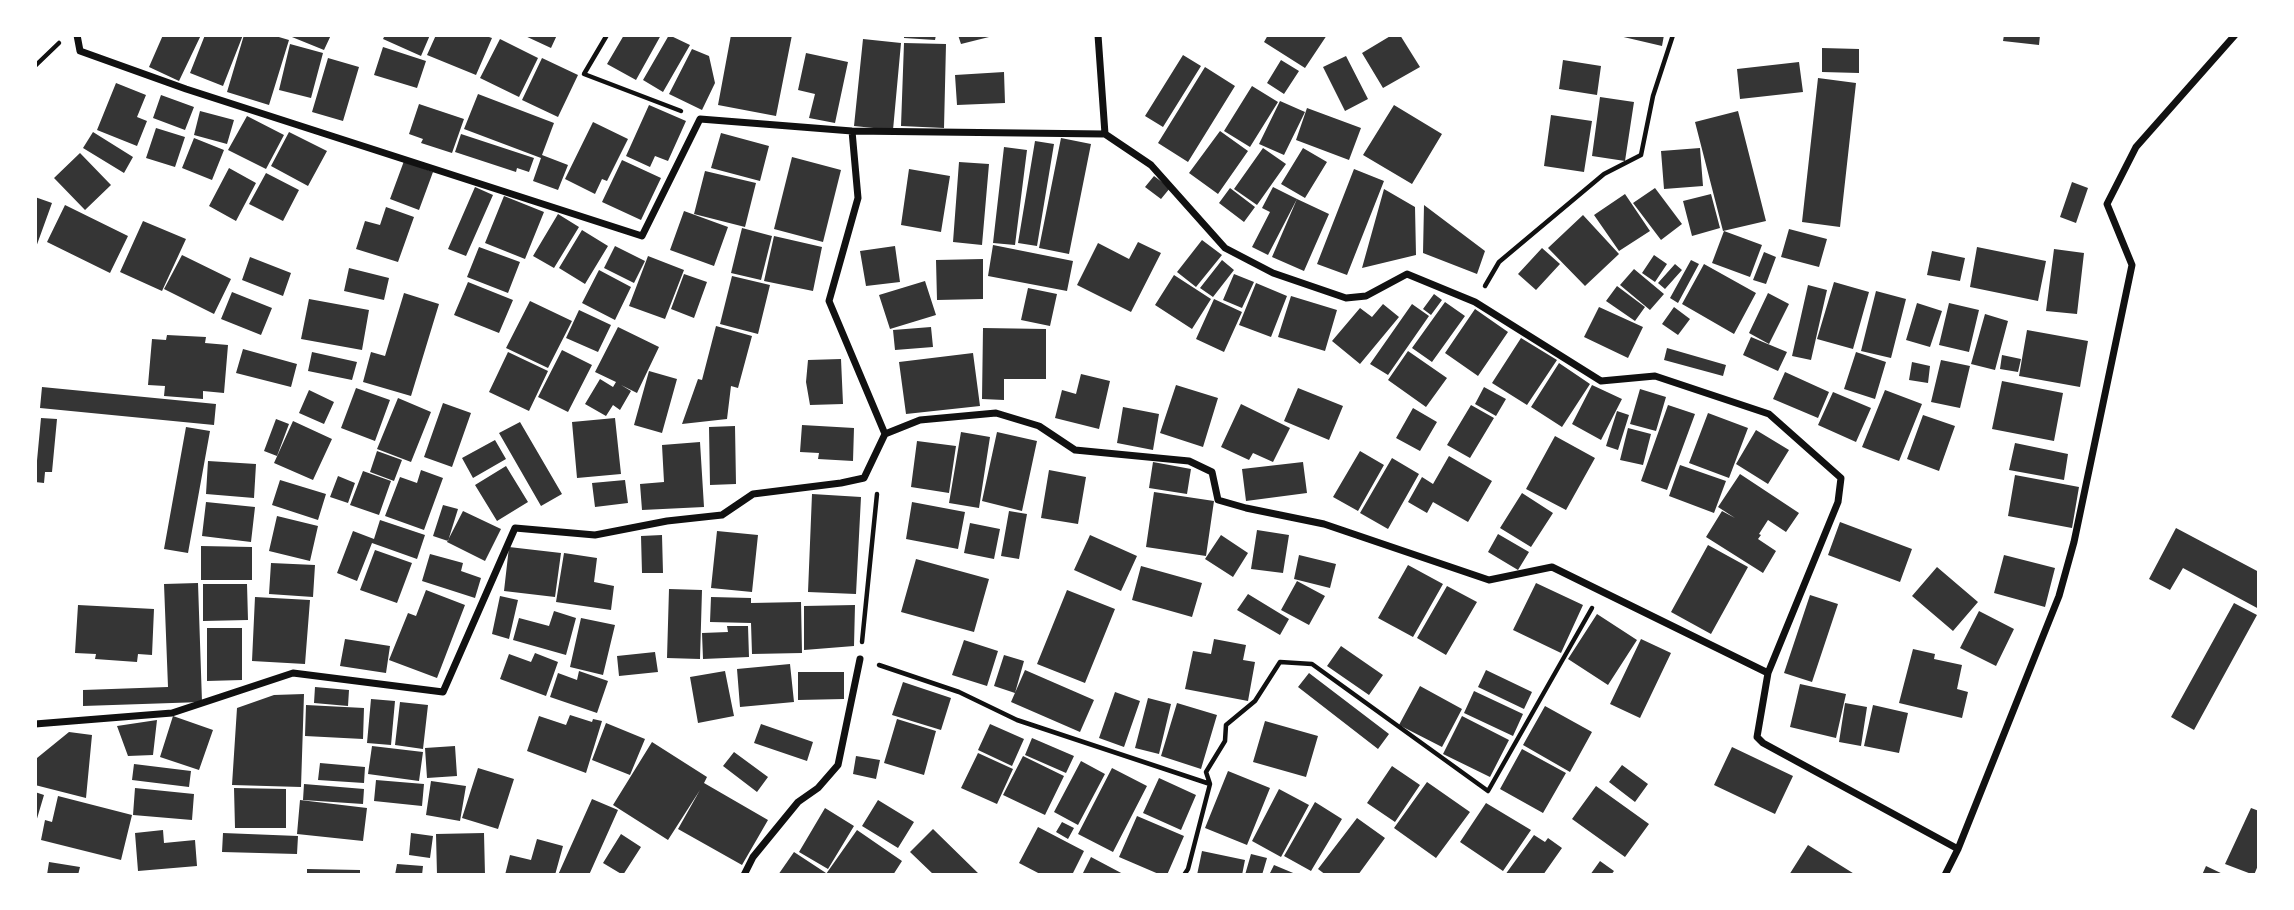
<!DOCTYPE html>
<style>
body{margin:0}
#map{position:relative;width:2294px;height:910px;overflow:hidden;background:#fff;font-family:Arial,sans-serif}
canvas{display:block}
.frame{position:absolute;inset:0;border:37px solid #fff;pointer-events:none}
</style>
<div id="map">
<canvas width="2294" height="910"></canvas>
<div class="frame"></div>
</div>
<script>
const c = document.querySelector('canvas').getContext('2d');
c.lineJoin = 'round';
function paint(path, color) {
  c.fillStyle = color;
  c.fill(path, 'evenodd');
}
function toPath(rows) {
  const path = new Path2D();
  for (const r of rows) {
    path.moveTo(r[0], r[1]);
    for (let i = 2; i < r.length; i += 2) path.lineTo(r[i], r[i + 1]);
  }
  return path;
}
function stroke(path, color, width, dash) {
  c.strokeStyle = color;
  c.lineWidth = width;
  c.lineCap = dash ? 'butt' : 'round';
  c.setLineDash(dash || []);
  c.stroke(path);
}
paint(toPath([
 [163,35,201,35,179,81,149,67],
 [205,35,243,35,223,86,190,73],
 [244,35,272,35,289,40,269,105,227,92],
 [287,35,331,35,324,50],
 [385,35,430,35,421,56,383,39],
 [436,35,483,35,492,38,476,75,427,55],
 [523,35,557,35,551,48],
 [624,35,661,35,636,80,607,64],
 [669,35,690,45,663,92,643,80],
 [731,35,792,35,776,116,718,105],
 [904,35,936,35,935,40,904,38],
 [958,35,993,35,993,36,961,44],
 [1268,35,1327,35,1305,68,1264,42],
 [1392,35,1400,35,1420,67,1383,88,1362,53],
 [1615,35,1664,35,1662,46],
 [2004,35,2040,35,2039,45,2003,41],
 [500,39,538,58,519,97,480,78],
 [863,39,901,43,893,130,854,126],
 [904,43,946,44,944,128,901,126],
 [290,44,323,53,311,98,279,90],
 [383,47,426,61,417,88,374,75],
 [1822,48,1859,49,1859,73,1822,72],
 [692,49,709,56,715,83,702,110,669,94],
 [806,53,848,62,835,123,809,118,815,94,798,90],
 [1183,55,1201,66,1163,127,1145,116],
 [1346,56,1368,99,1345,111,1323,67],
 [328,58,359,67,343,121,312,112],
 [542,58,578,75,558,117,522,100],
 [1281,60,1299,71,1284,94,1267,83],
 [1563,60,1601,66,1597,95,1559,89],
 [1799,62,1803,92,1740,99,1737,69],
 [1205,67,1235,86,1188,162,1158,143],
 [1004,72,1005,103,957,105,955,75],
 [1818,78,1856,83,1840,227,1802,222],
 [116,83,146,95,137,117,147,121,137,146,97,130],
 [1252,86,1278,102,1250,147,1224,131],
 [478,94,554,123,542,155,568,165,558,190,533,181,541,158,464,129],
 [161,95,194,107,185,130,153,118],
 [1600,97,1634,102,1625,161,1592,156],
 [1280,101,1305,112,1284,155,1259,144],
 [419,104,464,119,452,153,421,143,423,139,409,134],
 [649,105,686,121,668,161,655,156,650,167,626,156],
 [1394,105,1442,134,1412,184,1363,155],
 [1307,108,1361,128,1349,160,1296,140],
 [200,111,234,120,227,144,194,135],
 [1738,111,1766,221,1723,231,1695,122],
 [1551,115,1592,121,1584,172,1544,166],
 [247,116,284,135,266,169,228,150],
 [593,122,628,139,607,181,602,179,595,194,565,179],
 [156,128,185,137,175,167,146,158],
 [1220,131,1248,151,1218,194,1189,173],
 [93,132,133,157,124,173,83,148],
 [289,132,327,151,308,186,271,166],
 [721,133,769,146,760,181,711,168],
 [461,134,534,158,529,172,517,168,516,172,455,152],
 [194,138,224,150,212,180,182,168],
 [1061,138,1091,144,1069,254,1039,248],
 [1035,141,1054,144,1037,246,1018,243],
 [1004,147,1027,150,1015,245,993,243],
 [1263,148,1286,164,1257,205,1234,189],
 [1303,148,1327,162,1305,198,1281,184],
 [1700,148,1703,186,1664,189,1661,151],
 [80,153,111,185,85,210,54,178],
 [792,157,841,170,823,242,774,229],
 [622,160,661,178,641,220,602,202],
 [404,161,433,172,419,210,390,199],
 [959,162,989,164,982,245,953,242],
 [229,168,256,183,236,221,209,206],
 [909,169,950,176,941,232,901,225],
 [1354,169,1384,181,1347,275,1317,264],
 [705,171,756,183,745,227,694,214],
 [266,173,299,190,283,221,249,204],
 [1154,176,1170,188,1161,199,1145,187],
 [2072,182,2088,188,2076,223,2060,217],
 [475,187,493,195,466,256,448,249],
 [1273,187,1297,199,1268,255,1252,247,1270,212,1262,208],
 [1230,188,1255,207,1244,222,1219,203],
 [1655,188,1682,224,1661,240,1633,203],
 [1384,189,1415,207,1416,255,1362,268],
 [1625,194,1650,231,1619,251,1594,215],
 [1711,194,1720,228,1692,236,1683,201],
 [504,196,544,212,525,259,485,243],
 [35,197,52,203,35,250],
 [1297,199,1329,214,1304,271,1272,257],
 [65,205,128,236,110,273,47,242],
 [1424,205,1485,251,1477,274,1423,253],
 [386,207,414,217,398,262,356,249,365,221,380,225],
 [684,211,728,227,714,266,670,250],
 [558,214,579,227,554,268,533,256],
 [1583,215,1619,254,1585,286,1548,248],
 [143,221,186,239,162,291,120,272],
 [742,228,772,236,761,280,731,273],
 [1789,229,1827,239,1819,267,1781,257],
 [582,230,608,246,585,284,559,268],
 [1724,231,1762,245,1750,277,1712,263],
 [774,236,822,247,813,291,764,281],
 [1202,240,1222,255,1196,287,1177,272],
 [1138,242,1161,253,1131,312,1077,285,1098,243,1129,259],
 [993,245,1073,261,1067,291,988,276],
 [615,246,645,261,634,283,604,268],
 [895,246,900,282,866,286,860,251],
 [479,247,520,262,508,293,467,277],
 [1977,247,2046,261,2038,301,1970,287],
 [1542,248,1560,264,1536,290,1518,274],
 [2054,249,2084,253,2077,314,2046,311],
 [1932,251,1965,258,1960,281,1927,275],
 [1764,252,1776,257,1766,284,1753,280],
 [182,255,231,279,214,314,164,289],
 [1654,255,1667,264,1655,282,1642,273],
 [648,256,684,270,665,319,629,306],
 [250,257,291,273,283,296,242,280],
 [983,259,983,299,937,300,936,260],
 [1222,260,1234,270,1213,297,1200,288],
 [1691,260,1699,264,1678,303,1670,298],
 [1675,264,1682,270,1665,289,1658,283],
 [1704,264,1756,293,1734,334,1682,304],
 [349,268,389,278,384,300,344,291],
 [1634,269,1664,294,1650,310,1620,285],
 [599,270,631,287,615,320,582,303],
 [684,274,707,282,694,318,671,309],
 [1234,274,1254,282,1242,308,1223,300],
 [1174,275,1211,299,1192,329,1155,305],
 [732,276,770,285,758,334,720,324],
 [925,281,936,315,890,329,879,295],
 [468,282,513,300,499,333,454,315],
 [1834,282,1869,292,1853,349,1817,339],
 [1256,283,1287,296,1271,337,1239,325],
 [1808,285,1827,290,1811,360,1792,356],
 [1617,286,1645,307,1635,321,1606,301],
 [1028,288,1057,294,1050,326,1021,320],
 [1876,291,1906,299,1891,358,1861,351],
 [232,292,272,308,261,335,221,319],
 [404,293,439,304,411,396,363,382,371,352,385,356],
 [1768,293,1789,304,1769,344,1749,333],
 [1434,294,1442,300,1431,315,1423,309],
 [1291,296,1337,310,1325,351,1278,337],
 [309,299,369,310,362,350,301,339],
 [1214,299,1242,312,1224,352,1196,339],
 [530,301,572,321,548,368,506,348],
 [1445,302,1465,316,1432,362,1412,348],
 [1917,303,1942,311,1930,347,1906,340],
 [1949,303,1979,310,1969,352,1939,345],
 [1383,304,1399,317,1360,364,1332,341,1360,308,1372,317],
 [1412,304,1429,316,1388,375,1370,364],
 [1599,307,1643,327,1628,358,1584,337],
 [1674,307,1690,319,1678,335,1662,324],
 [1475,309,1508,332,1478,376,1445,353],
 [579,310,611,325,598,352,566,338],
 [1985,314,2008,321,1995,370,1971,364],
 [716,326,752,336,738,388,731,386,727,419,682,424,698,379,702,380],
 [618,327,659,347,637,393,621,385,631,391,620,410,613,405,606,416,585,404,600,379,613,387,616,382,595,372],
 [931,327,933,347,895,350,893,330],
 [983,328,1046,329,1046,379,1004,379,1004,400,982,399],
 [2027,330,2088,341,2080,387,2019,376],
 [167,335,206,337,205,343,228,345,224,393,203,391,203,399,164,396,165,386,148,385,152,339,166,340],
 [1751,337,1787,352,1778,371,1743,355],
 [1521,338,1557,360,1527,405,1492,383],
 [1667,348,1726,365,1723,376,1664,360],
 [243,349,297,364,291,387,236,373],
 [562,350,592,365,568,412,538,397],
 [1408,351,1447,378,1426,407,1388,380],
 [312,352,357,362,352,380,308,371],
 [508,352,548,371,529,411,489,392],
 [1856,352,1886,362,1875,399,1844,389],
 [973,353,980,406,906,414,899,362],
 [2002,355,2021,359,2018,372,2000,369],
 [841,359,843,404,810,405,806,382,808,360],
 [1941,360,1970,366,1960,408,1931,402],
 [1912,362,1930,366,1928,383,1909,380],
 [1559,363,1590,384,1562,427,1531,407],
 [649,371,677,379,662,433,634,425],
 [1785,372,1829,392,1818,418,1773,399],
 [1081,374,1110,381,1099,429,1055,418,1062,390,1076,394],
 [2002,381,2063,393,2054,441,1992,429],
 [1176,385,1218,398,1203,447,1160,433],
 [1592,385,1622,399,1601,440,1572,424],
 [42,387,216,404,214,425,40,408],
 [1484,387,1506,399,1496,416,1475,404],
 [356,388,390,400,375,441,341,428],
 [1298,388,1343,406,1329,440,1284,421],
 [1640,389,1666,397,1656,431,1630,424],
 [309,390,334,402,324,424,299,413],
 [1885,390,1922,404,1899,461,1862,447],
 [1833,392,1871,408,1856,442,1818,425],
 [398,398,431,412,411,462,377,449],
 [443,403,471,413,452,467,424,457],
 [1241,404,1290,428,1273,462,1253,453,1249,460,1221,447],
 [1471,405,1494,418,1470,458,1447,445],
 [1668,405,1695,414,1667,490,1641,481],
 [1123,407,1159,414,1153,450,1117,443],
 [1413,408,1437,422,1420,451,1396,438],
 [1617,411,1629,415,1618,450,1606,446],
 [1708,413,1748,428,1729,478,1689,463],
 [1923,415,1955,426,1939,471,1907,459],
 [41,418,57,419,52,472,45,472,44,483,35,482],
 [615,418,621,474,577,478,572,422],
 [276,419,289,424,277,456,264,451],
 [293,421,332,439,313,480,274,463],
 [520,422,562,494,541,506,499,433],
 [802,425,854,428,853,461,818,459,819,453,800,452],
 [735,426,736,484,710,485,709,427],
 [186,427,210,431,188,553,164,549],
 [1628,428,1651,434,1643,465,1620,460],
 [1756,430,1789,450,1768,484,1736,464],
 [961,432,990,437,979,508,949,503],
 [997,432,1037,441,1022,511,982,501],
 [1555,436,1595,458,1566,510,1526,489],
 [495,440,506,459,473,478,462,458],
 [917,441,956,446,949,493,911,487],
 [700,442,704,507,642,510,640,484,664,482,662,445],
 [2015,443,2068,454,2064,480,2009,470],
 [377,451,402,460,394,481,370,472],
 [1360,451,1384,465,1358,511,1333,497],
 [1449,456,1492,481,1468,522,1433,502,1427,513,1408,502,1422,477,1433,484],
 [1392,458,1419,474,1388,529,1360,513],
 [208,461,256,464,254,498,206,494],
 [1153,462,1191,469,1187,494,1149,488],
 [1303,462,1307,493,1246,501,1242,469],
 [1680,465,1726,481,1714,513,1669,496],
 [506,466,528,502,497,521,475,485],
 [421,470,443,478,424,530,385,516,400,477,417,483],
 [1049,470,1086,477,1078,524,1041,518],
 [363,471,391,481,379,515,350,505],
 [1740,474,1799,513,1786,532,1768,520,1759,534,1761,535,1758,539,1776,551,1763,573,1706,537,1722,511,1735,518,1718,507],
 [2015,475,2079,487,2072,528,2008,516],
 [338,476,355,483,348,503,330,497],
 [280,480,326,494,318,520,272,505],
 [625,480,628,503,595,507,592,483],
 [1154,492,1214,501,1206,556,1146,547],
 [1522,493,1553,513,1531,547,1500,528],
 [812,494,861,497,856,594,808,592],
 [206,502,255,507,251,542,202,536],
 [912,502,965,512,958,549,906,539],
 [443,505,458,509,448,541,433,536],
 [463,511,501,529,485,561,447,542],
 [1009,511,1027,514,1019,559,1001,556],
 [277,516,318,526,310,561,269,551],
 [380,520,425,535,417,559,372,543,357,581,337,573,353,531,374,539],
 [1840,522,1912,549,1900,582,1828,555],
 [970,523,1000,529,994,559,964,553],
 [2176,528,2259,572,2259,609,2183,568,2170,590,2149,579],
 [1257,530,1289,535,1283,573,1251,569],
 [717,531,758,535,752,592,711,588],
 [1498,534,1529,552,1518,570,1488,552],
 [662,535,663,573,642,573,641,536],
 [1090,535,1137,556,1121,591,1074,570],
 [1221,535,1248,553,1233,577,1205,559],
 [1708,545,1748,567,1711,634,1671,612],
 [201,546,252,547,252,580,201,580],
 [509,547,561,553,555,597,504,591],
 [375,550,412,563,397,603,360,590],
 [564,553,597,558,594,582,614,586,611,610,556,602],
 [430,554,463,563,461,571,481,578,475,598,422,581],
 [1299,555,1336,564,1330,588,1294,579],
 [2004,555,2055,568,2045,607,1994,593],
 [916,559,989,579,974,632,901,612],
 [271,563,315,565,313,597,269,594],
 [1408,565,1443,584,1413,637,1378,618],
 [1141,566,1202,583,1192,617,1132,600],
 [1937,567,1978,602,1953,631,1912,596],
 [1297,581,1325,596,1309,625,1281,610],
 [198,583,202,702,83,706,83,690,168,687,164,584],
 [1536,583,1583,605,1561,653,1513,630],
 [203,584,247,584,248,620,203,621],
 [1447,586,1477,602,1446,655,1417,638],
 [669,589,702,590,700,659,667,658],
 [426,590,465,605,437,678,389,660,408,613,416,616],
 [1067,590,1115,609,1085,683,1037,664],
 [1248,594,1289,619,1280,635,1237,610],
 [1810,595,1838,604,1812,682,1784,673],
 [500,596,518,600,509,639,492,634],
 [255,597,310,600,305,664,252,661],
 [711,597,751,598,751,603,801,602,802,653,752,654,751,623,710,622],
 [2234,603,2257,615,2194,730,2171,717],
 [78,605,154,609,152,655,138,654,137,662,95,659,96,654,75,653],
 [855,605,854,646,804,650,804,606],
 [554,611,576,618,566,655,513,640,519,618,549,626],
 [1979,611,2014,629,1996,666,1960,648],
 [1597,614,1637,640,1608,685,1568,659],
 [581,618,615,625,603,675,570,667],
 [727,626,748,626,749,657,703,659,702,633,728,632],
 [207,628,242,628,242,680,207,681],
 [345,639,390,646,386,673,340,666],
 [1214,639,1246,645,1243,660,1255,662,1248,701,1185,689,1193,651,1211,654],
 [1641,639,1671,653,1640,718,1610,704],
 [964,640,998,651,987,686,952,675],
 [1341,646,1383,675,1369,695,1327,666],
 [1913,649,1935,654,1934,659,1962,665,1957,689,1968,692,1962,718,1899,703],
 [655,652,658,672,619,676,617,656],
 [535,653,558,662,546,696,500,679,509,654,531,662],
 [1004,655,1024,661,1015,693,994,686],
 [790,664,794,702,740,707,737,669],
 [1025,670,1094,700,1080,732,1011,702],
 [1486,670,1532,692,1524,709,1478,687],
 [579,671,608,681,597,713,550,697,558,673,577,680],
 [725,671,734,716,698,723,690,677],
 [798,672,844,672,844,699,798,700],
 [1309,673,1389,734,1378,749,1298,687],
 [903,682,951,698,941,730,892,715],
 [1800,684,1846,694,1836,738,1790,727],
 [1420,686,1462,709,1442,747,1399,725],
 [315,687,349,690,348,706,314,703],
 [1474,691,1523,714,1513,736,1464,713],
 [1115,692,1140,701,1124,747,1099,738],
 [304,694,301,787,232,785,237,708,274,695],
 [1148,698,1171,704,1159,754,1135,748],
 [371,699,395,701,391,745,367,743],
 [400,702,428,705,423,749,395,745],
 [1177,703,1217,715,1201,769,1161,756],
 [1845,703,1867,707,1861,746,1839,742],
 [306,705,364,708,363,739,305,736],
 [1873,705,1908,713,1899,753,1864,746],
 [1545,706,1592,732,1570,772,1523,745],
 [570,715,592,722,593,719,602,721,586,773,527,751,539,716,566,725],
 [173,716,213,730,199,770,160,757],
 [1462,716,1509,740,1490,777,1443,754],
 [897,719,936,731,924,775,884,763],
 [157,720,153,755,128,756,117,726],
 [1265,721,1318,736,1306,777,1253,762],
 [606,723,645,739,630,775,592,760],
 [761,724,813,742,807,761,754,743],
 [990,724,1024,739,1012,766,978,750],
 [69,732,92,735,86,798,35,785,37,758],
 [1032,738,1074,756,1066,773,1025,755],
 [652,742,707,777,704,783,768,820,742,865,678,829,700,790,668,840,613,805],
 [372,746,423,752,419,781,368,774],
 [455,746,457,776,427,778,425,748],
 [1732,747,1793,776,1775,814,1714,785],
 [1522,749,1566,773,1543,813,1500,789],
 [734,752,768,777,757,792,723,766],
 [978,753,1013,769,997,804,961,788],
 [856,756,880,760,876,779,853,774],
 [1023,756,1064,776,1045,815,1003,795],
 [1081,761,1105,774,1078,825,1054,812],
 [320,763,365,767,364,783,318,780],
 [134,764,191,771,189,787,132,780],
 [1622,765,1648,784,1635,802,1609,782],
 [1392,766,1420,785,1395,822,1367,803],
 [478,768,514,779,498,829,462,818],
 [1112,768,1147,786,1113,852,1078,834],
 [1228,771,1270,788,1247,845,1205,828],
 [1159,778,1196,795,1181,830,1143,813],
 [376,780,424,784,422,806,374,801],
 [431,781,466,786,460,821,426,815],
 [1427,782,1470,812,1436,858,1394,828],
 [304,784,364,789,363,804,303,800],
 [1596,786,1649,824,1625,857,1572,819],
 [135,788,194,794,192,820,133,815],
 [234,788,286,789,286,828,235,828],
 [1279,789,1309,805,1281,857,1252,841],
 [35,792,44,795,36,822,35,822],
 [58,796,132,815,121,860,41,840,45,820,52,822],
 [592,799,618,810,589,875,558,875],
 [300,800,367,808,363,841,297,834],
 [878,800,914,822,898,848,862,826],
 [1315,802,1342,819,1311,871,1284,856],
 [1486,803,1531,830,1503,871,1460,842],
 [825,808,854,826,828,869,799,852],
 [2251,808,2259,811,2259,863,2254,875,2225,864],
 [1137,816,1184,836,1167,875,1161,875,1119,857],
 [1357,818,1385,838,1358,875,1326,875,1318,869],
 [1062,822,1074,828,1068,839,1056,832],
 [1038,827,1084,851,1072,875,1042,875,1019,863],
 [933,829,980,875,934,875,910,852],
 [163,830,164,843,195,840,197,866,138,871,135,833],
 [857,830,902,861,893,875,826,874],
 [223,833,298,836,297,854,222,852],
 [411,833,433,836,430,858,409,855],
 [484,833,485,875,437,875,436,834],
 [621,834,641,847,623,875,603,863],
 [1534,835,1545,842,1548,838,1562,848,1543,875,1505,875],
 [537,839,563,846,555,875,505,875,510,855,531,860],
 [1808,845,1856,875,1789,875],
 [1202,851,1245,860,1242,875,1197,875],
 [794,852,826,873,824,875,778,875],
 [1251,854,1267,858,1262,875,1245,875],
 [1091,857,1125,875,1082,875],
 [1600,861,1614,871,1611,875,1590,875],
 [49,862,80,867,78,875,47,875],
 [397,864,423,866,422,875,395,875],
 [1274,865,1298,875,1269,875],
 [2206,866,2225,875,2202,875],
 [307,869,360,870,360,875,307,875]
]), '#353535');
stroke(toPath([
 [607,35,584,74,681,111],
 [35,66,59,43],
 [1485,286,1499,262,1604,174,1641,155,1653,96,1673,35],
 [862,642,877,494],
 [879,665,959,692,1017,720,1210,784,1188,869,1184,875],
 [1210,784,1206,772,1225,741,1226,725,1255,701,1280,662,1312,664,1488,791,1592,608]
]), '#111', 4.5);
stroke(toPath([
 [77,35,80,51,186,89,642,236,700,119,852,131,1105,134,1151,165,1225,248,1273,273,1346,298,1366,296,1407,274,1475,302,1601,381,1655,376,1769,414,1841,478,1838,502,1768,673,1757,737,1763,743,1958,849],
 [1098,35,1105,134],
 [852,131,858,198,829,301,885,434],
 [35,724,172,713,293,673,443,692,515,528,595,535,667,521,722,515,753,494,841,483,864,478,885,434,920,420,996,413,1039,426,1075,450,1189,461,1212,472,1218,500,1246,508,1324,524,1489,580,1552,567,1768,673],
 [744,875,753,857,798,802,818,788,838,765,860,659],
 [1945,875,1958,849,2059,596,2074,542,2132,265,2107,204,2136,147,2235,35]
]), '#111', 7);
</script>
